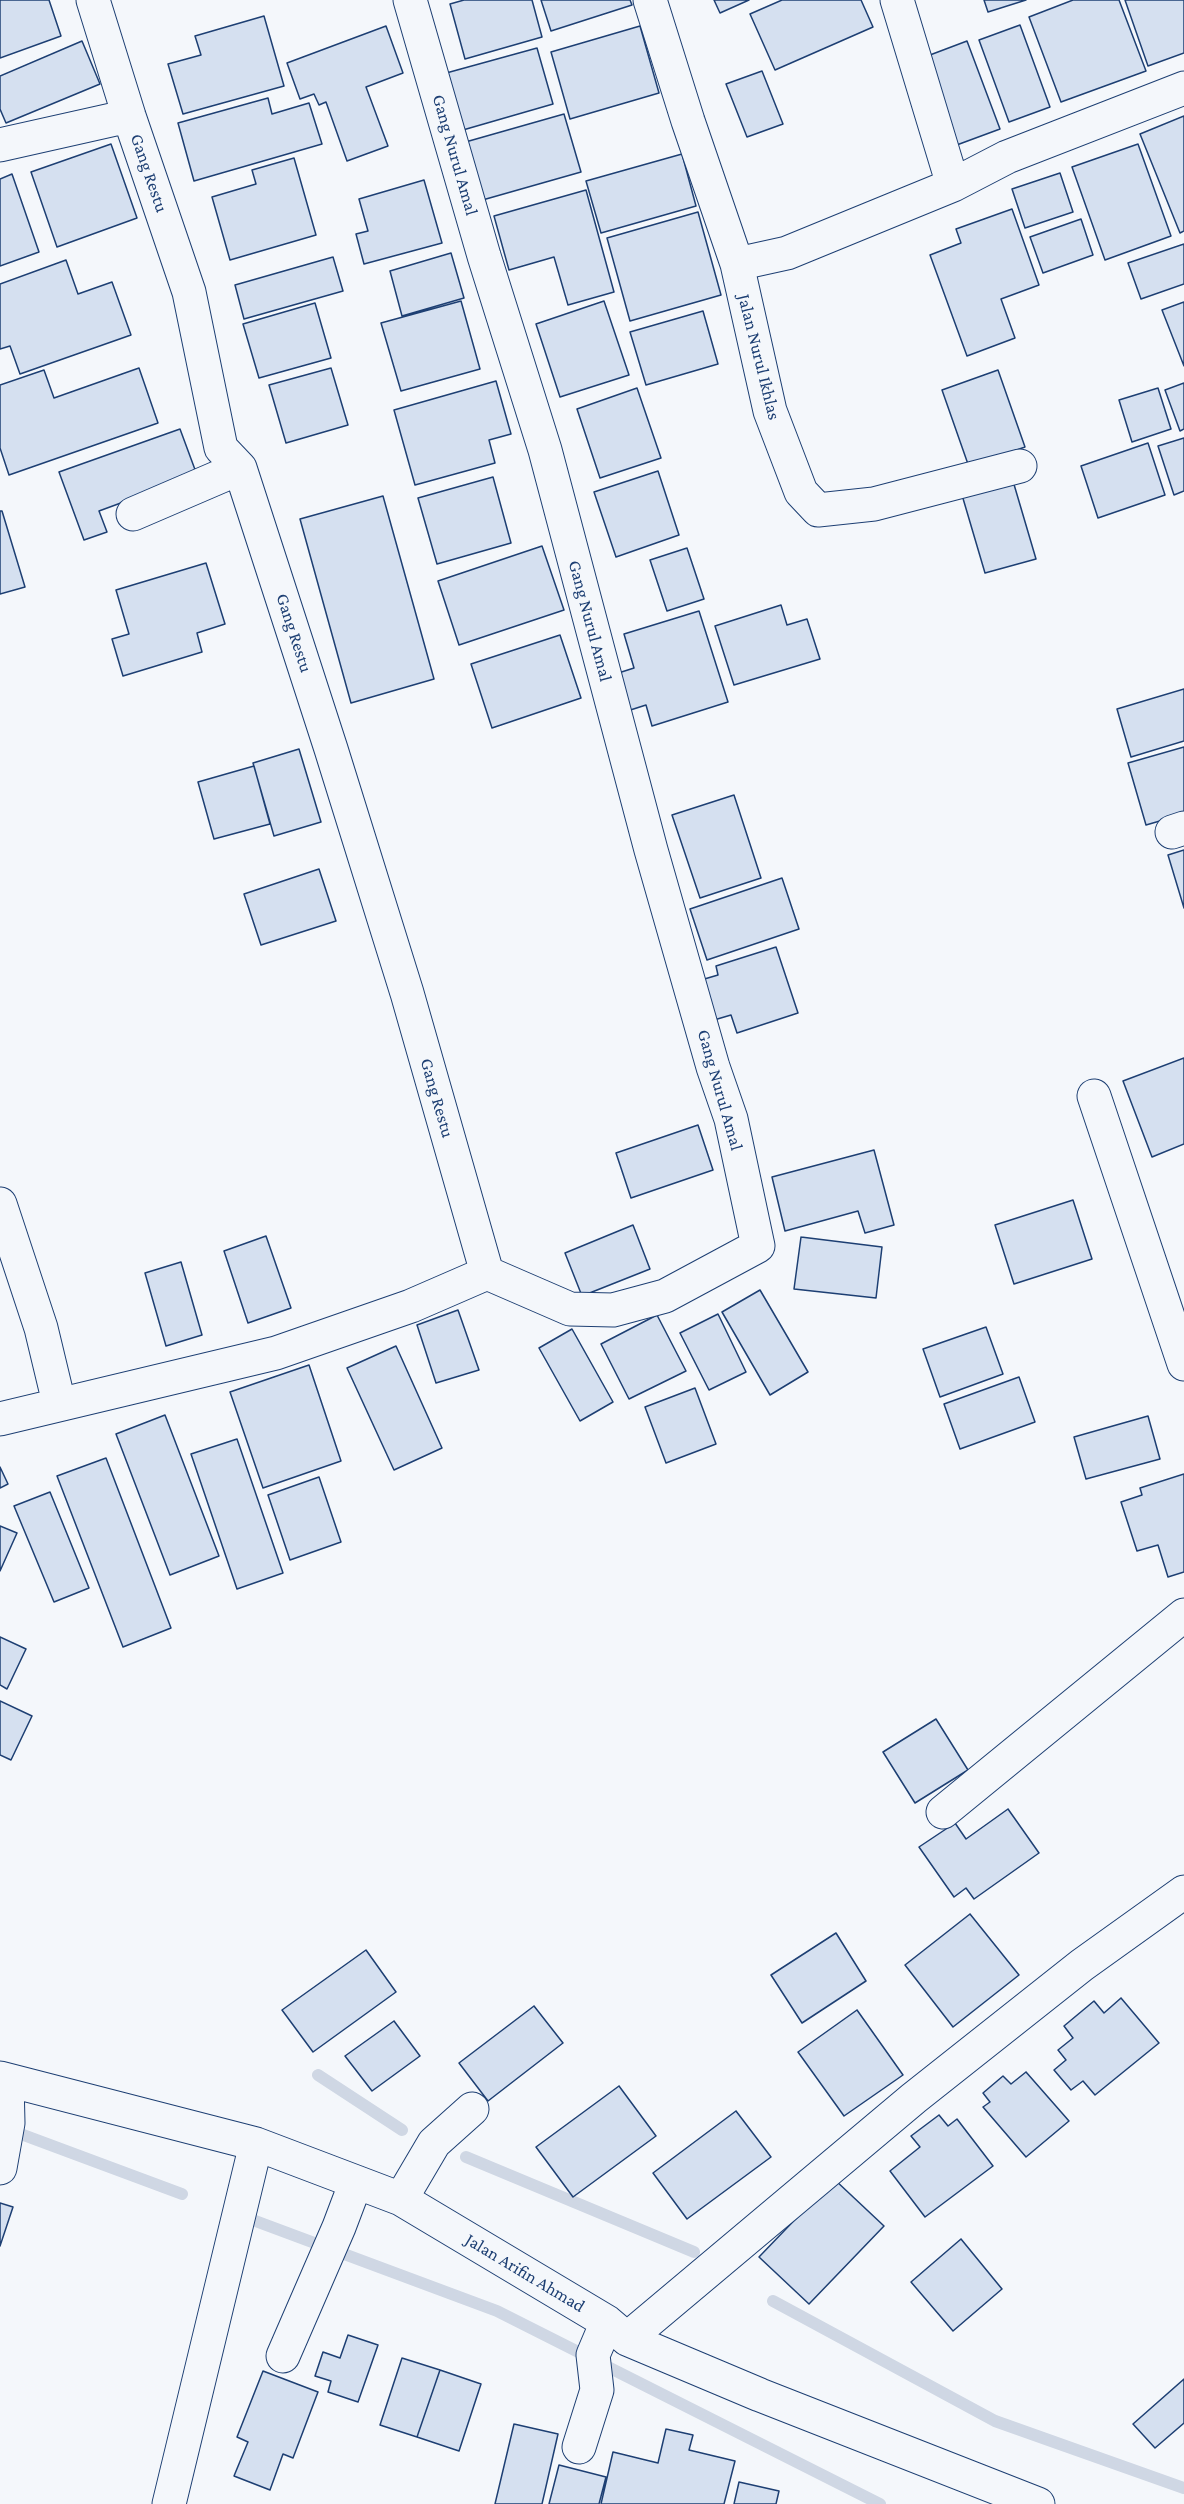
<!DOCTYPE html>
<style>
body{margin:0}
canvas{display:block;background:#f4f7fb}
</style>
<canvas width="1184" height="2504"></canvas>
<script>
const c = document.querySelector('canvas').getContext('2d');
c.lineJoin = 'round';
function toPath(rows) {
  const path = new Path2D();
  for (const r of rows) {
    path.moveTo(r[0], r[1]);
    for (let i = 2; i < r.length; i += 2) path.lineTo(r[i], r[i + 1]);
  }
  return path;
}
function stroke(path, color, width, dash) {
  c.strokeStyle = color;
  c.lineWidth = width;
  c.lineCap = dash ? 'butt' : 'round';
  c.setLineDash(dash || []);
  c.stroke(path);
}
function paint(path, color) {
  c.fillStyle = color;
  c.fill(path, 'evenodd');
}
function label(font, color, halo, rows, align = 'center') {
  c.font = font + ' "Crimson Pro",serif';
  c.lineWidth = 4.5;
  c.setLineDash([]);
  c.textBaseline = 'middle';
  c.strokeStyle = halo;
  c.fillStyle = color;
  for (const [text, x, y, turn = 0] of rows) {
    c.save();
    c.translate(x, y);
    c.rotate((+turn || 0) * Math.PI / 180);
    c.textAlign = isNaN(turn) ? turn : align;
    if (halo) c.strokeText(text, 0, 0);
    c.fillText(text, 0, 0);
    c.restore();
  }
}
stroke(toPath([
 [318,2075,402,2130],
 [10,2130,182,2194],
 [466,2157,694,2252],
 [242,2216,497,2311,880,2504],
 [773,2301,995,2421,1184,2488]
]), '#cfd7e4', 12);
const building = toPath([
 [0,0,49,0,61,36,0,58,0,0],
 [464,0,532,0,542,37,465,59,450,4,464,0],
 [541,0,630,0,632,5,551,31,541,0],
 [714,0,749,0,720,13,714,0],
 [782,0,861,0,873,27,775,70,750,14,782,0],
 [984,0,1026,0,988,12,984,0],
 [1073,0,1119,0,1146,71,1061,102,1029,17,1073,0],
 [1125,0,1184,0,1184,53,1148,66,1125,0],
 [264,16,284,86,183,114,168,64,201,55,195,36,264,16],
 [1020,25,1050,107,1009,122,979,40,1020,25],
 [386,26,403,73,366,87,388,146,347,161,326,102,319,105,314,94,300,99,287,63,386,26],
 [640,26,659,93,570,119,551,52,640,26],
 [82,41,100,84,6,123,0,109,0,76,82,41],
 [967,41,1000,129,954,146,922,58,967,41],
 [537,48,553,104,456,132,439,75,537,48],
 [762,71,783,124,747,137,726,84,762,71],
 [268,98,272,114,309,103,322,144,194,181,178,123,268,98],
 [564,114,581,172,479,201,462,143,564,114],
 [1184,116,1184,231,1180,233,1140,134,1184,116],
 [111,144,137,218,57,247,31,172,111,144],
 [1138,144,1171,236,1105,260,1072,167,1138,144],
 [682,154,696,206,601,233,586,181,682,154],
 [294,158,316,235,230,260,212,197,256,184,252,170,294,158],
 [1060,173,1073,212,1025,228,1012,189,1060,173],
 [12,174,39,252,0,266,0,179,12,174],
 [424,180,442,243,364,264,356,234,368,231,359,199,424,180],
 [586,190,614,292,568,305,554,257,509,270,494,216,586,190],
 [1012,209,1039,285,1001,299,1015,338,967,356,930,255,961,243,956,229,1012,209],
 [698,212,721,295,630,321,607,238,698,212],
 [1081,219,1093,255,1043,273,1030,237,1081,219],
 [1184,244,1184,284,1141,299,1128,263,1184,244],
 [451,253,464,298,402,316,390,271,451,253],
 [333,257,343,291,244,319,235,285,333,257],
 [66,260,78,294,112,282,131,335,20,374,10,346,0,349,0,284,66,260],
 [461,301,480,369,401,391,381,323,461,301],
 [604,301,629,375,560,397,536,324,604,301],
 [1184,302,1184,366,1162,310,1184,302],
 [315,303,331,358,259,378,243,324,315,303],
 [703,311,718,364,646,385,630,332,703,311],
 [139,368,158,423,9,475,0,448,0,385,44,370,54,398,139,368],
 [331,368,348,425,286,443,269,385,331,368],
 [998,370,1025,447,969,467,942,390,998,370],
 [496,381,511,434,489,440,495,463,415,485,394,410,496,381],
 [1184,383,1184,429,1180,431,1165,390,1184,383],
 [637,388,661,458,600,478,577,409,637,388],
 [1158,388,1171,429,1132,442,1119,400,1158,388],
 [180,429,197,475,99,511,107,532,84,540,59,472,180,429],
 [1184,438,1184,491,1174,495,1158,446,1184,438],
 [1148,443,1165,495,1098,518,1081,466,1148,443],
 [658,471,679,535,616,557,594,492,658,471],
 [493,477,511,543,437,564,418,498,493,477],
 [1013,481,1036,559,985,573,962,495,1013,481],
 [383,496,434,679,351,703,300,519,383,496],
 [0,511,2,511,25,587,0,594,0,511],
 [542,546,564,610,459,645,438,581,542,546],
 [687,548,704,599,667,611,650,560,687,548],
 [206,563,225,624,197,633,202,652,123,676,112,639,129,634,116,590,206,563],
 [781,605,787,625,807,619,820,659,734,685,715,626,781,605],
 [699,611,728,702,652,726,646,705,621,713,609,676,634,668,624,634,699,611],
 [560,635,581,698,492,728,471,664,560,635],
 [1184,689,1184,741,1131,757,1117,709,1184,689],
 [1184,747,1184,814,1146,825,1128,763,1184,747],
 [299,749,321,822,274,836,253,763,299,749],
 [254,766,270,824,214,839,198,782,254,766],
 [734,795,761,878,700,898,672,815,734,795],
 [1184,850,1184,908,1168,855,1184,850],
 [319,869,336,921,261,945,244,894,319,869],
 [782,878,799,929,707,960,690,909,782,878],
 [776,947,798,1013,737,1033,731,1015,714,1020,701,980,718,975,716,966,776,947],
 [1184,1058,1184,1144,1152,1157,1123,1081,1184,1058],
 [698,1125,713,1170,631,1198,616,1153,698,1125],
 [874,1150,894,1225,865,1233,858,1211,785,1231,772,1177,874,1150],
 [1073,1200,1092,1259,1014,1284,995,1225,1073,1200],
 [633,1225,650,1269,582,1296,565,1253,633,1225],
 [266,1236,291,1308,248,1323,224,1251,266,1236],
 [801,1237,882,1247,876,1298,794,1289,801,1237],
 [181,1262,202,1335,166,1346,145,1273,181,1262],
 [760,1290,808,1372,770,1395,722,1312,760,1290],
 [458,1310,479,1370,436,1383,417,1325,458,1310],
 [718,1314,746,1372,709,1390,680,1333,718,1314],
 [657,1315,686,1371,629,1399,601,1344,657,1315],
 [986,1327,1003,1374,940,1397,923,1349,986,1327],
 [572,1329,613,1402,580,1421,539,1348,572,1329],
 [396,1346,442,1448,394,1470,347,1368,396,1346],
 [309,1365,341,1461,263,1488,230,1392,309,1365],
 [1019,1377,1035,1422,960,1449,944,1404,1019,1377],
 [695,1388,716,1444,666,1463,645,1407,695,1388],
 [165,1415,219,1556,170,1575,116,1434,165,1415],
 [1148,1416,1160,1459,1086,1479,1074,1437,1148,1416],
 [237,1439,283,1573,237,1589,191,1454,237,1439],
 [106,1458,171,1628,123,1647,57,1476,106,1458],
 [0,1467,8,1484,0,1488,0,1467],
 [1184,1474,1184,1572,1168,1577,1158,1545,1137,1551,1121,1502,1142,1495,1140,1488,1184,1474],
 [319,1477,341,1542,290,1560,268,1495,319,1477],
 [50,1492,89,1588,54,1602,14,1506,50,1492],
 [0,1526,17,1533,0,1571,0,1526],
 [0,1637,26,1649,7,1689,0,1685,0,1637],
 [0,1701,32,1716,11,1760,0,1755,0,1701],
 [936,1719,968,1770,915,1803,883,1752,936,1719],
 [1008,1809,1039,1853,974,1899,966,1888,954,1897,919,1847,955,1823,966,1839,1008,1809],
 [970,1914,1019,1975,953,2027,905,1965,970,1914],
 [836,1933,866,1981,802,2023,771,1975,836,1933],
 [366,1950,396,1992,313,2052,282,2010,366,1950],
 [1121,1998,1159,2043,1095,2095,1083,2081,1071,2090,1054,2070,1066,2060,1058,2050,1073,2038,1064,2026,1094,2001,1104,2013,1121,1998],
 [534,2006,563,2043,488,2101,459,2063,534,2006],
 [857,2010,903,2075,844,2116,798,2052,857,2010],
 [394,2021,420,2056,372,2091,345,2056,394,2021],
 [1026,2072,1069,2121,1026,2157,983,2107,990,2102,983,2093,1003,2076,1011,2084,1026,2072],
 [619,2086,656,2136,573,2197,536,2147,619,2086],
 [736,2111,771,2157,687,2219,653,2173,736,2111],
 [939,2115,948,2126,957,2119,993,2166,925,2217,890,2171,920,2147,911,2136,939,2115],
 [834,2179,884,2226,809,2304,759,2257,834,2179],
 [0,2203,13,2207,0,2246,0,2203],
 [961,2239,1002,2289,953,2331,911,2282,961,2239],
 [348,2335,378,2345,358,2402,328,2392,331,2381,315,2376,323,2352,340,2358,348,2335],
 [402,2358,440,2370,417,2437,380,2425,402,2358],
 [440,2370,481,2384,459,2451,417,2437,440,2370],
 [263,2371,318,2392,293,2458,283,2454,270,2490,234,2476,248,2442,237,2437,263,2371],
 [1184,2379,1184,2423,1155,2448,1133,2424,1184,2379],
 [514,2424,558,2434,542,2504,495,2504,514,2424],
 [666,2429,693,2435,689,2450,735,2461,724,2504,601,2504,613,2452,658,2463,666,2429],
 [559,2465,606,2477,599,2504,549,2504,559,2465],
 [739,2482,779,2491,776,2504,734,2504,739,2482]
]);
paint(building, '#d5e0f0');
stroke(building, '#1d3f73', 1.5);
const minor = toPath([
 [93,0,129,116,189,292,221,448,240,468,331,749,407,993,487,1273],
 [650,0,688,121,737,264,770,411,801,492,818,510,874,504,1020,466],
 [897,0,953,185],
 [0,145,129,116],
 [737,264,787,253,953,185,1007,157,1184,88],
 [133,514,240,468],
 [1172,832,1184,828],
 [1094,1096,1184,1364],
 [0,1204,41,1328,59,1403],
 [0,1419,276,1353,411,1306,487,1273,570,1309,613,1310,665,1296,758,1246,731,1119,713,1067,651,850,545,450,484,256,410,0],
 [943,1812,1184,1615],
 [0,2078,256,2144,401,2199,607,2322,627,2339,760,2395,1038,2504],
 [0,2168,8,2123,7,2081],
 [401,2199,434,2143,472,2109],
 [627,2339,914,2098,1082,1965,1184,1892],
 [283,2356,339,2227,356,2182],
 [579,2447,597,2390,593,2355,607,2322],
 [169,2504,256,2144]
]);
stroke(minor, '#1d3f73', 35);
stroke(minor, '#f4f7fb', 33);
label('18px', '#1d3f73', '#f4f7fb', [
 ["Gang Nurul Amal",455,155,74],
 ["Gang Restu",149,173,71],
 ["Jalan Nurul Ikhlas",759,357,76],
 ["Gang Nurul Amal",590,621,75],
 ["Gang Restu",294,633,72],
 ["Gang Nurul Amal",720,1090,74],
 ["Gang Restu",437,1098,74],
 ["Jalan Arifin Ahmad",525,2273,31]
]);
</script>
